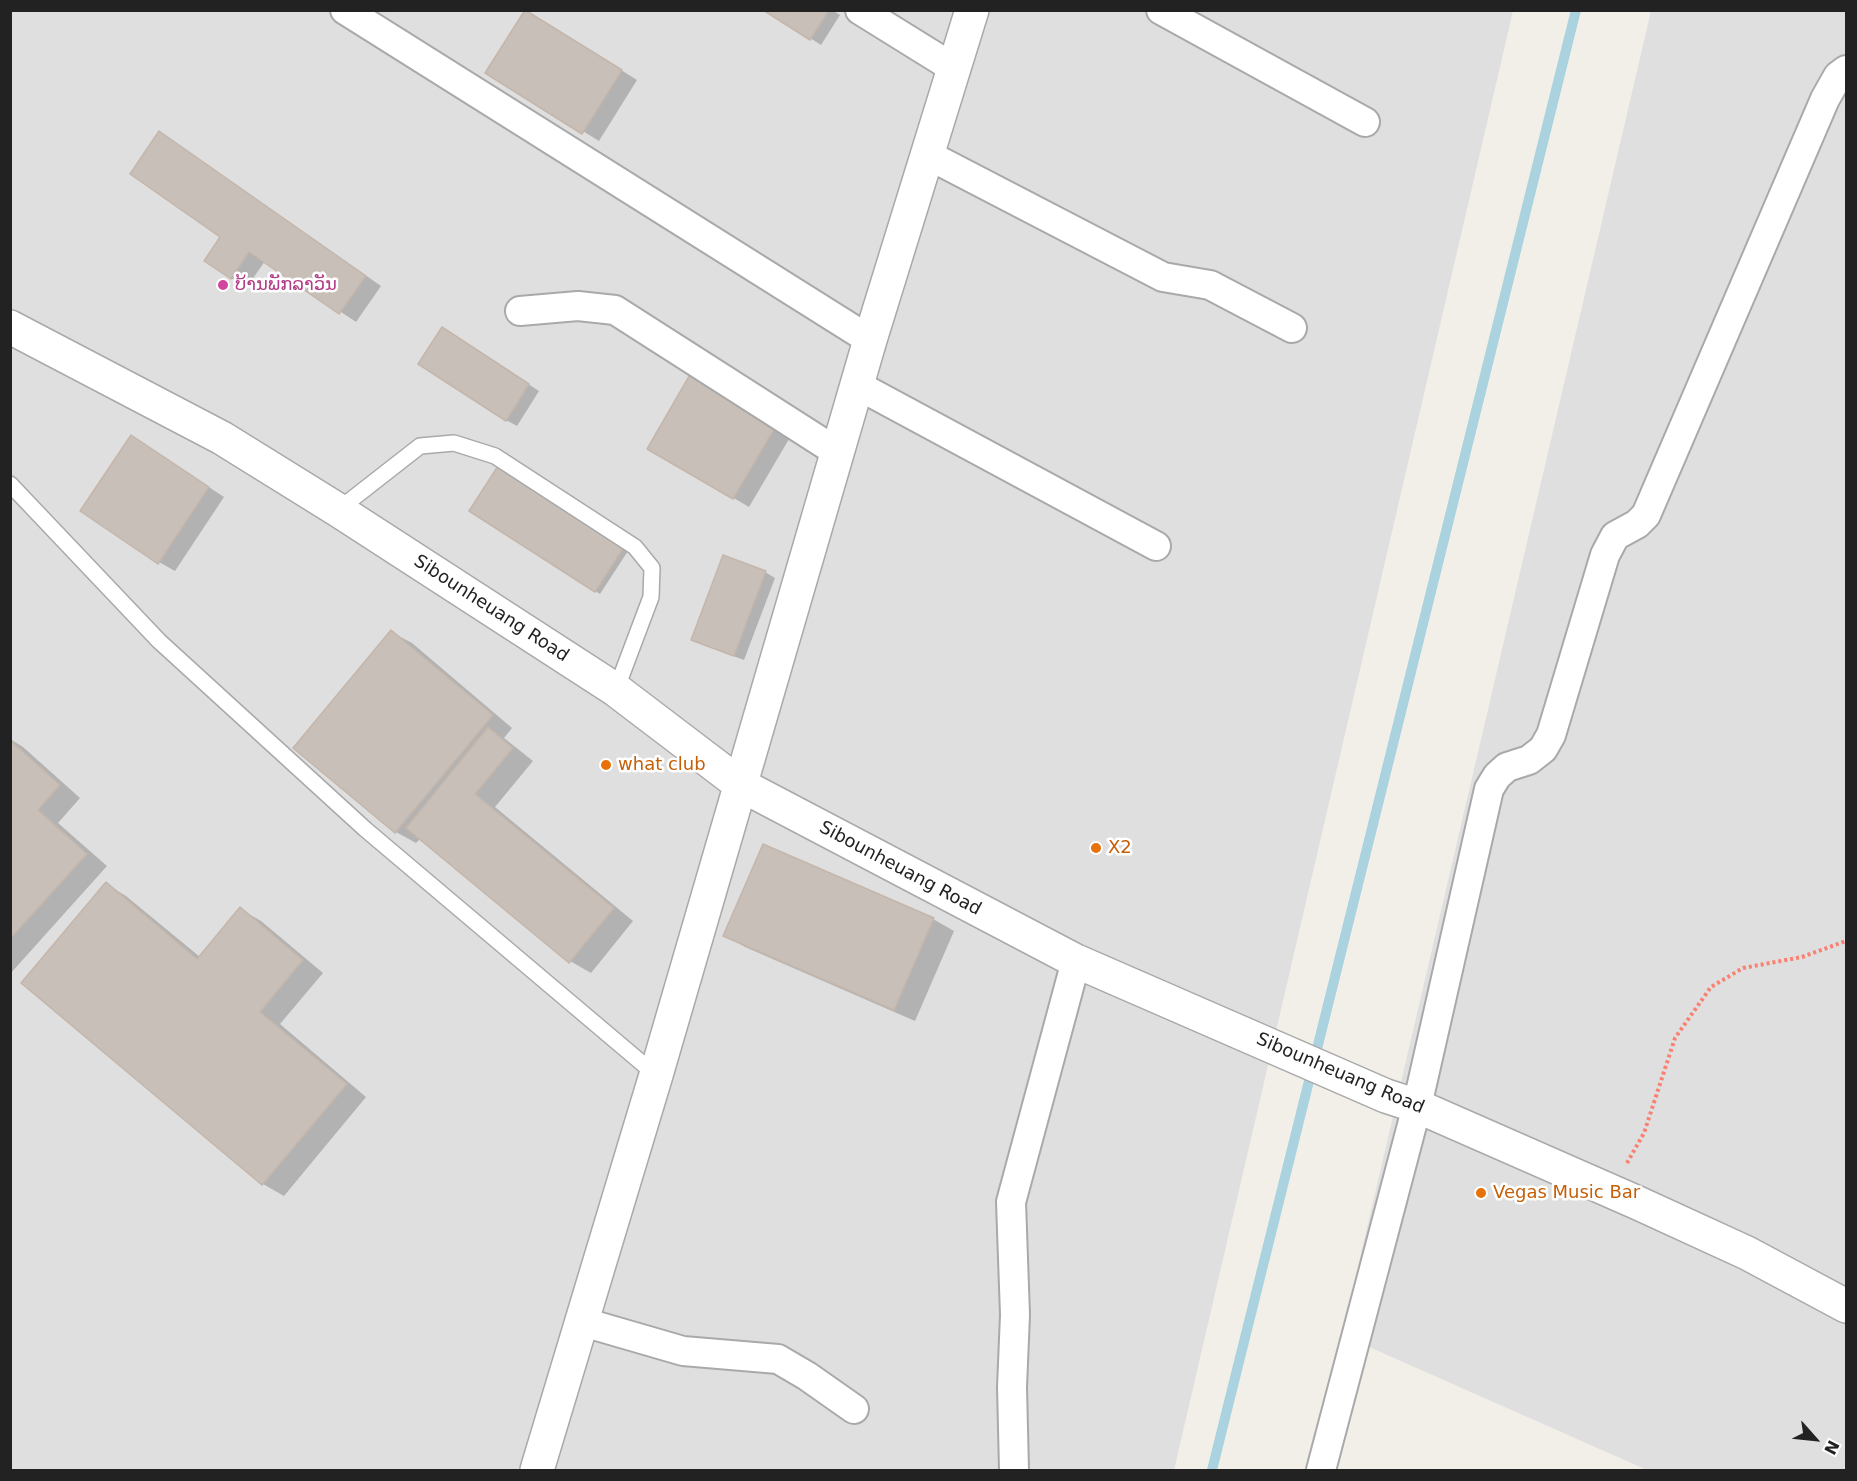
<!DOCTYPE html>
<meta charset="utf-8">
<style>
body{margin:0}
#map{position:relative;width:1857px;height:1481px;overflow:hidden;background:#f2efe9;font-family:"DejaVu Sans",sans-serif}
canvas{display:block}
.frame{position:absolute;inset:0;border:12px solid #222;pointer-events:none}
.north{position:absolute;left:1785px;top:1409px;width:60px;height:60px;-webkit-text-stroke:4px #fff;paint-order:stroke;rotate:117deg;font-size:16px;font-weight:700;line-height:24px;text-align:center;color:#222}
.north::after{content:'';display:block;margin:auto;width:21px;height:27px;background:#222;clip-path:polygon(50% 0,100% 100%,50% 72%,0 100%)}
</style>
<div id="map">
<canvas width="1857" height="1481"></canvas>
<div class="frame"></div>
<div class="north">N</div>
</div>
<script>
const c = document.querySelector('canvas').getContext('2d');
c.lineJoin = 'round';
function paint(path, color) {
  c.fillStyle = color;
  c.fill(path, 'evenodd');
}
function toPath(rows) {
  const path = new Path2D();
  for (const r of rows) {
    path.moveTo(r[0], r[1]);
    for (let i = 2; i < r.length; i += 2) path.lineTo(r[i], r[i + 1]);
  }
  return path;
}
function stroke(path, color, width, dash) {
  c.strokeStyle = color;
  c.lineWidth = width;
  c.lineCap = dash ? 'butt' : 'round';
  c.setLineDash(dash || []);
  c.stroke(path);
}
function label(font, color, halo, rows, align = 'center') {
  c.font = font + ' "DejaVu Sans","Noto Sans Lao",sans-serif';
  c.lineWidth = 5;
  c.setLineDash([]);
  c.textBaseline = 'middle';
  c.strokeStyle = halo;
  c.fillStyle = color;
  for (const [text, x, y, turn = 0] of rows) {
    c.save();
    c.translate(x, y);
    c.rotate((+turn || 0) * Math.PI / 180);
    c.textAlign = isNaN(turn) ? turn : align;
    if (halo) c.strokeText(text, 0, 0);
    c.fillText(text, 0, 0);
    c.restore();
  }
}
paint(toPath([
 [10,11,1513,11,1174,1470,11,1470],
 [1651,11,1846,11,1846,1470,1647,1470,1342,1335]
]), '#e0dfdf');
paint(toPath([
 [766,10,832,10,840,15,821,45],
 [541,20,637,80,599,141,487,72],
 [174,142,381,286,356,322,265,261,247,287,231,278,222,237],
 [452,335,539,391,517,426,506,420],
 [692,375,792,434,749,507,649,448],
 [147,446,224,497,175,571,159,562],
 [498,468,628,551,600,594,471,511],
 [765,572,775,578,744,660,703,645,693,639],
 [391,632,412,643,512,728,504,738,533,761,495,807,633,921,591,973,570,961,421,838,416,843,396,832],
 [10,739,23,747,80,798,58,823,107,866,10,974],
 [106,884,126,896,200,957,240,909,261,921,323,973,280,1024,366,1097,284,1196,263,1184,23,983],
 [933,919,954,931,915,1021,745,947,725,935]
]), '#0003');
stroke(toPath([
 [1212,1470,1576,10]
]), '#aad3df', 10);
const building = toPath([
 [525,10,622,70,582,134,485,73,525,10],
 [763,10,829,10,810,40,763,10],
 [159,131,366,276,339,314,249,252,231,279,204,261,220,237,130,174,159,131],
 [442,327,529,384,506,421,418,364,442,327],
 [691,373,777,424,733,499,647,449,691,373],
 [131,435,209,487,158,564,80,511,131,435],
 [498,466,624,547,595,592,469,511,498,466],
 [723,555,766,571,734,656,691,640,723,555],
 [391,630,493,715,395,833,293,748,391,630],
 [488,727,513,748,475,794,614,908,569,963,406,828,488,727],
 [10,740,60,785,38,810,87,854,10,939,10,740],
 [763,844,934,918,894,1010,723,936,763,844],
 [106,882,197,959,240,907,303,960,260,1012,347,1084,262,1185,21,983,106,882]
]);
paint(building, '#c7bfb8');
stroke(building, '#c4b6ab', 1.5);
const service = toPath([
 [10,484,159,641,365,829,656,1075],
 [338,510,420,446,454,443,495,456,635,547,652,568,651,597,616,690]
]);
const minor = toPath([
 [345,10,870,340],
 [860,10,955,69],
 [1161,10,1365,122],
 [928,155,1163,277,1210,285,1292,328],
 [520,311,578,306,615,310,837,452],
 [857,385,1156,546],
 [583,1322,683,1351,778,1359,807,1376,854,1409],
 [1014,1470,1012,1387,1015,1315,1011,1202,1076,961],
 [1321,1470,1417,1106,1489,789,1497,776,1507,767,1529,760,1543,749,1551,735,1605,555,1615,536,1637,524,1646,515,1825,99,1838,76,1846,70]
]);
const tertiary = toPath([
 [10,327,222,438,338,510,616,690,741,785,1076,961,1386,1096,1417,1106,1638,1203,1747,1253,1846,1306],
 [537,1470,656,1075,870,340,972,10]
]);
stroke(service, '#a9a9a9', 18);
stroke(minor, '#a9a9a9', 32);
stroke(tertiary, '#a9a9a9', 36);
stroke(toPath([
 [1627,1163,1644,1133,1675,1038,1711,987,1743,968,1802,957,1846,941]
]), '#fa8072', 4, [3, 3]);
stroke(service, '#fff', 15);
stroke(minor, '#fff', 28);
stroke(tertiary, '#fff', 33);
for (const [x, y, r, color] of [
 [223,285,6,"#d1479c"],
 [606,765,6,"#e8710a"],
 [1096,848,6,"#e8710a"],
 [1481,1193,6,"#e8710a"]
]) {
  const dot = new Path2D();
  dot.arc(x, y, r, 0, 2 * Math.PI);
  c.fillStyle = color;
  c.fill(dot);
  stroke(dot, '#fff', 2);
}
label('18px', '#b23c85', '#fff', [
 ["ບ້ານພັກລາວັນ",235,285]
], 'left');
label('18px', '#222', '#fff', [
 ["Sibounheuang Road",491,609,33],
 ["Sibounheuang Road",900,869,28],
 ["Sibounheuang Road",1340,1074,23]
]);
label('18px', '#c56008', '#fff', [
 ["what club",618,765],
 ["X2",1108,848],
 ["Vegas Music Bar",1493,1193]
], 'left');
</script>
